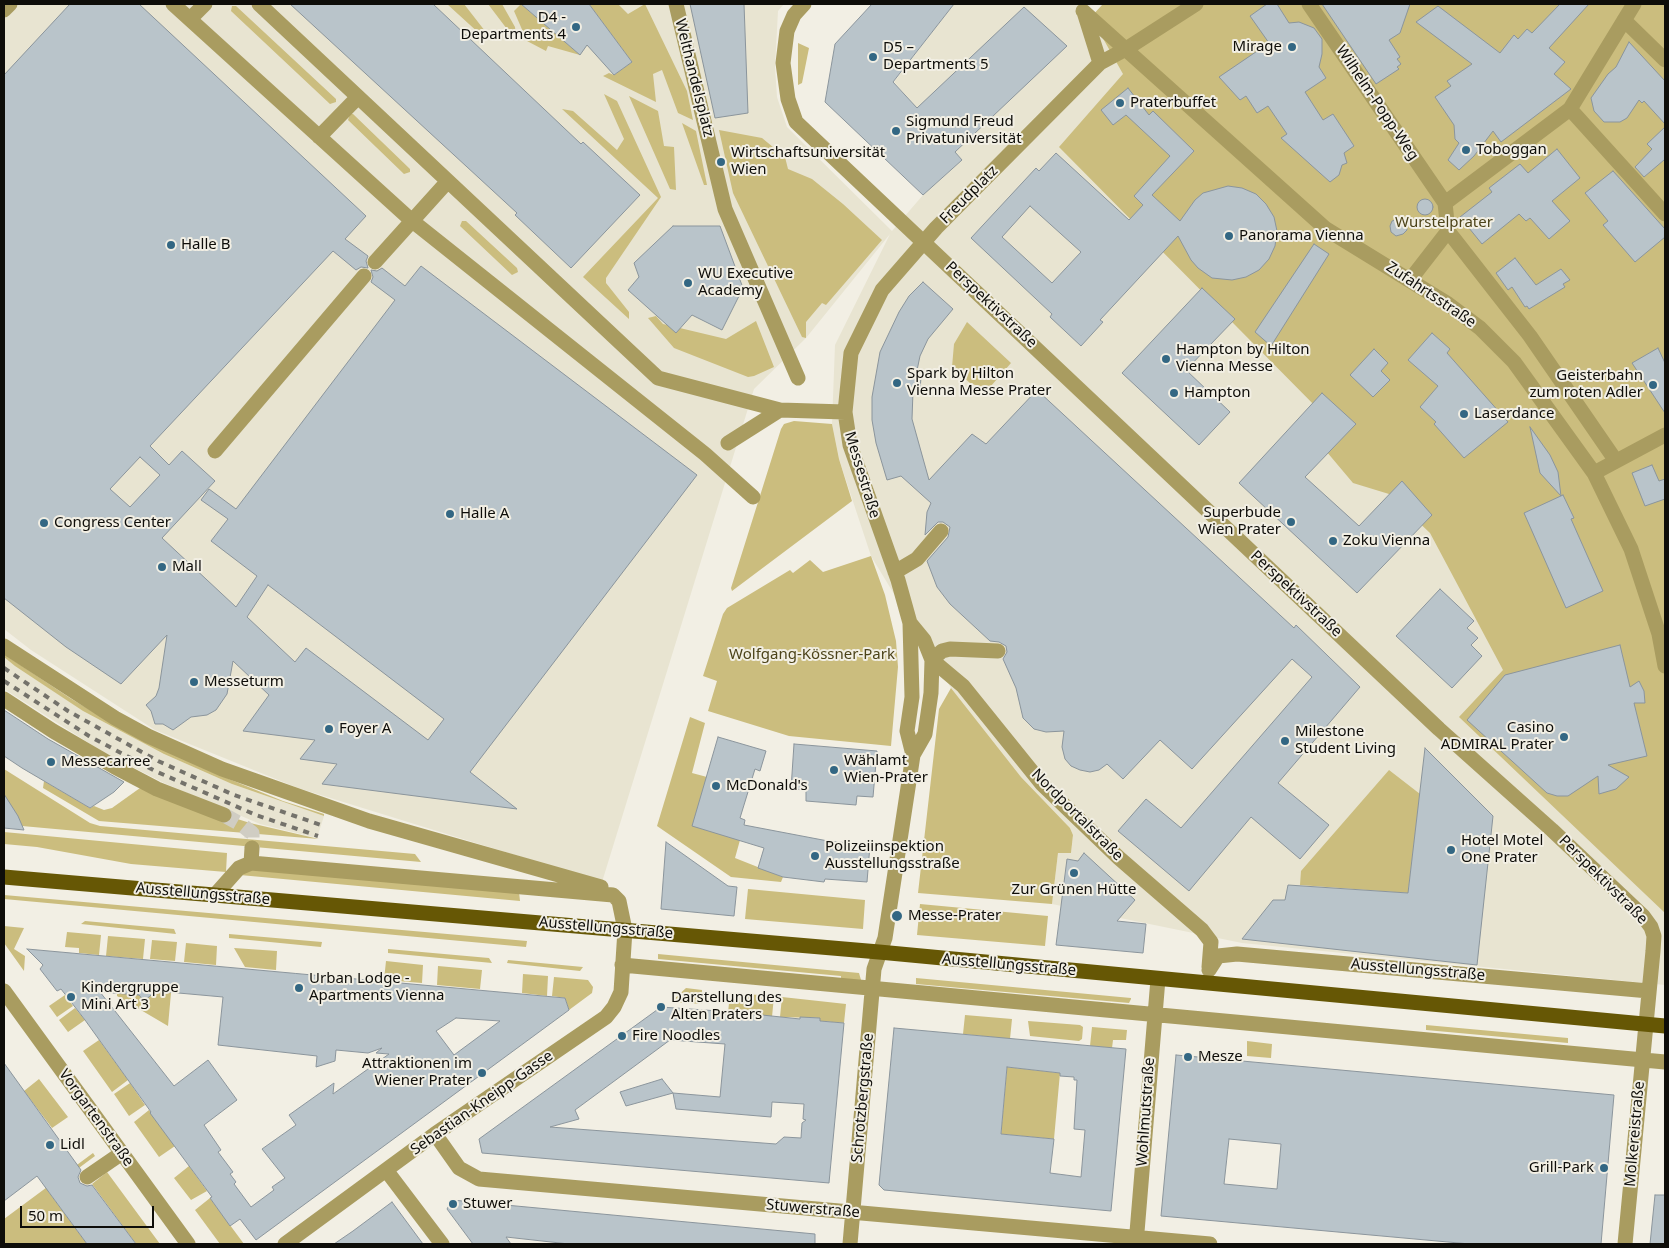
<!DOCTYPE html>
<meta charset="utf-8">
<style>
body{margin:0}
#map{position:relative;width:1669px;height:1248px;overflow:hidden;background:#f2efe4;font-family:"Noto Sans",sans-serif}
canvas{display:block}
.frame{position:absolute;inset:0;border:5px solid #0e0d09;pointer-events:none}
.scale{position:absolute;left:20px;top:1206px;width:134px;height:22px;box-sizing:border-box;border:2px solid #0e0d09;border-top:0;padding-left:6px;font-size:15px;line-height:18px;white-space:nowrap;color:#0e0d09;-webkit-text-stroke:4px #f2efe4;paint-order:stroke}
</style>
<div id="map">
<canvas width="1669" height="1248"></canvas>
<div class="frame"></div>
<div class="scale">50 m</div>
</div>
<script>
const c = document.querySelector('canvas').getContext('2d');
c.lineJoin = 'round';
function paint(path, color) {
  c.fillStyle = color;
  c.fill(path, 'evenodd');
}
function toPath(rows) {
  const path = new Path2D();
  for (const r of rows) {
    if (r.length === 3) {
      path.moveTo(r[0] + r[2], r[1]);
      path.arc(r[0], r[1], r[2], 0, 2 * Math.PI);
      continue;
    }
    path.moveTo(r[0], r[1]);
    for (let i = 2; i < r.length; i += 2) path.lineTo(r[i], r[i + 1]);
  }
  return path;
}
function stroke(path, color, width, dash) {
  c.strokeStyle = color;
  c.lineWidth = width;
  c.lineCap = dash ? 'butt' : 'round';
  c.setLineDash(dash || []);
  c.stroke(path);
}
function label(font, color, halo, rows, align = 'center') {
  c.font = font + ' "Noto Sans",sans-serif';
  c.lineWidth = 4;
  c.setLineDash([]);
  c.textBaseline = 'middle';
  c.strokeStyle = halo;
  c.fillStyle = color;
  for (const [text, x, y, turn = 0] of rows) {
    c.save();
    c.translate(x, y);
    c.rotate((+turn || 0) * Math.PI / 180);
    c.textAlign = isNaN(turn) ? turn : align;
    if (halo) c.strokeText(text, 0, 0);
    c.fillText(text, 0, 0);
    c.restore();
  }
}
paint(toPath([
 [4,4,784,4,778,11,775,67,777,97,787,127,892,231,923,195,962,160,894,82,954,4,1078,4,1091,17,1103,4,1665,4,1665,985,1242,943,1052,904,1058,853,1071,853,1073,835,1070,828,1021,777,951,688,871,556,839,459,832,424,835,345,890,234,806,338,754,389,602,882,298,788,155,730,31,650,4,629],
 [4,657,83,711,164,754,232,784,324,816,317,838,260,824,164,783,103,752,4,689]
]), '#e8e4d1');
paint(toPath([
 [447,4,464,4,485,31,481,35],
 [488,4,502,4,515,27,516,37,510,33],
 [521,4,580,55,548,46,546,51,527,41,514,11],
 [589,4,618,4,628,14,645,4,687,91,693,120,678,113,662,70,653,74,656,102,603,76,609,73,614,75,632,62],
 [1103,4,1665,4,1665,913,1459,717,1503,670,1430,533,1389,494,1353,483,1321,445,1326,417,1059,147,1123,74,1091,17],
 [232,6,236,6,336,99,336,102,330,104,231,11],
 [798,43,809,48,802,83,798,85],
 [604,94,617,101,661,197,606,278,606,283,629,312,629,319,583,277,658,198,562,109,573,111,617,150,624,139],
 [629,96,658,111,664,146,674,147,676,190,670,189],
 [350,114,353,114,410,169,410,172,404,174,348,120],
 [682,123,696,131,707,185,704,185],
 [719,130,762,138,785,157,788,169,812,179,843,204,882,240,826,305,822,303,806,322,806,338,802,337,733,193],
 [462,221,466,221,517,268,518,272,512,275,460,226],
 [656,316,663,324,726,339,756,321,774,367,754,376,748,377,674,348,648,318],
 [967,322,1011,363,991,386,983,388,970,383,952,367,954,344],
 [794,421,832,424,839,459,852,501,732,591,731,588,781,429,784,424],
 [871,556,885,595,896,641,898,667,891,746,789,736,708,711,717,681,703,676,723,614,727,608,790,570,793,573,810,560,823,572],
 [4,654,70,698,118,727,229,779,283,801,324,814,324,816,232,784,164,754,83,711,15,666,4,657],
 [951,688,1021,777,1070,828,1073,835,1071,853,1058,853,1052,904,918,893,939,709],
 [690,717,705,723,692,773,707,777,740,840,735,858,783,877,781,882,731,877,657,826],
 [4,769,90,823,100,826,415,854,421,862,22,826,4,797],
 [1389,770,1420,794,1408,893,1300,885,1301,871],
 [44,781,90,808,94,806,104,810,112,808,140,788,250,823,319,839,99,821,43,788],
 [4,832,227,853,226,872,131,864,37,847,4,844],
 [248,869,519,892,520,901,240,875],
 [748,889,865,900,863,929,745,919],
 [4,895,527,941,526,947,4,899],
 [920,904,1048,916,1045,946,917,935],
 [85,921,174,929,176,934,81,924],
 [4,926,24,928,14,949,25,956,24,971,4,943],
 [67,932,101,935,99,955,79,953,79,948,65,947],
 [229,934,322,942,321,947,229,938],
 [108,936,145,939,143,959,106,956],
 [152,940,177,942,175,961,150,959],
 [186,943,217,946,216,965,184,962],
 [234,948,277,951,276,970,245,967],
 [388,949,489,958,492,963,388,953],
 [658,954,859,973,861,980,841,980,841,976,658,959],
 [508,960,583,967,580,971,507,963],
 [386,961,423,965,422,983,384,980],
 [438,966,482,970,480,989,437,985],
 [523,974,548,976,547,996,522,993],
 [554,977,588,980,593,987,592,993,569,1010,565,998,552,996],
 [916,978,1131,998,1131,999,1129,1003,916,984],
 [117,988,139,995,142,999,150,996,150,991,171,993,168,1026,117,996],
 [686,988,702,990,702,1004,671,1002],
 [730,993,774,996,772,1017,743,1012,742,1014,728,1013],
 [65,995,73,1006,57,1017,49,1006],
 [782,997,846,1004,844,1023,820,1021,820,1018,780,1017],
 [75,1008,85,1020,68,1032,59,1020],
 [965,1015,1012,1019,1010,1039,963,1034],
 [1028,1021,1080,1025,1083,1027,1082,1039,1079,1041,1030,1036],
 [1426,1025,1568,1038,1568,1043,1426,1030],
 [1092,1027,1127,1030,1126,1040,1113,1040,1112,1048,1090,1046],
 [99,1040,128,1080,112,1092,83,1051],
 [1247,1041,1272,1044,1271,1058,1247,1056],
 [1007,1067,1060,1073,1054,1139,1001,1134],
 [39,1079,68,1117,52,1128,24,1091],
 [130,1083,145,1105,129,1116,114,1094],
 [149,1110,175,1146,159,1157,134,1122],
 [93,1153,95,1156,48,1191,87,1244,4,1244,4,1219],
 [189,1166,207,1191,191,1200,174,1178],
 [107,1172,160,1244,136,1244,92,1184],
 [210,1198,244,1244,220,1244,195,1210]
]), '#cbbd7e');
const building = toPath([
 [70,4,139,4,366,216,345,239,368,256,366,261,368,268,361,267,356,270,333,251,150,446,169,465,182,451,215,481,162,538,236,607,257,576,211,541,228,519,201,500,209,489,236,509,395,300,371,282,373,277,371,270,377,271,382,268,405,286,421,266,697,475,470,772,517,809,322,784,337,764,300,759,315,740,243,731,269,695,233,661,227,694,216,710,207,715,191,717,173,730,163,724,155,724,151,711,146,705,156,696,159,688,167,635,121,684,66,647,4,598,4,75,70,4],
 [140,457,160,475,130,507,110,489,140,457],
 [268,585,444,719,428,740,306,648,295,662,247,617,268,585],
 [290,4,433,4,581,144,583,142,640,195,571,268,515,215,517,213,290,4],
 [521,4,589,4,632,62,614,75,587,45,580,55,521,4],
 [690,4,744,4,748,113,715,118,690,4],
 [872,4,954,4,893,82,917,108,1024,7,1067,46,955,152,962,160,923,195,825,102,835,44,872,4],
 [1267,4,1277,4,1289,23,1299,22,1314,28,1322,39,1322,54,1319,67,1326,78,1305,92,1323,120,1333,114,1354,146,1344,153,1347,163,1342,165,1339,175,1330,182,1281,138,1287,134,1268,106,1257,113,1246,96,1240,100,1219,77,1269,43,1250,16,1267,4],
 [1322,4,1410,4,1400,33,1389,40,1400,57,1397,59,1401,64,1397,67,1399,69,1376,84,1322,4],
 [1560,4,1589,4,1549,48,1565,62,1554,74,1571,89,1501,142,1493,131,1474,156,1459,170,1448,160,1459,143,1455,139,1454,125,1435,97,1451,86,1447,81,1472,64,1416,22,1438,6,1500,53,1514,35,1518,39,1527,29,1532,33,1560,4],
 [1629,42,1665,81,1665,124,1644,101,1642,103,1639,100,1627,118,1620,122,1604,122,1594,111,1591,98,1608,74,1616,67,1629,42],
 [1128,88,1149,115,1153,111,1194,151,1152,195,1180,221,1195,200,1203,193,1228,186,1242,188,1256,194,1266,204,1274,217,1277,231,1275,246,1269,259,1259,270,1246,277,1232,280,1212,278,1198,268,1191,260,1178,236,1100,320,1103,322,1081,346,1050,317,1052,314,971,238,1036,168,1039,171,1056,153,1129,220,1143,205,1134,196,1170,156,1126,115,1113,125,1101,110,1128,88],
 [1030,206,1081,252,1052,283,1002,237,1030,206],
 [1665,127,1665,162,1664,160,1644,177,1635,167,1652,149,1647,144,1665,127],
 [1557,149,1580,178,1552,201,1570,221,1549,239,1530,218,1526,221,1519,214,1482,244,1460,217,1492,192,1489,188,1520,164,1528,173,1557,149],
 [1613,171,1665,229,1665,237,1635,262,1603,225,1608,221,1585,193,1613,171],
 [1425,207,8],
 [1399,219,1407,221,1407,230,1403,234,1396,236,1391,232,1390,226,1392,221,1399,219],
 [673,226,720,226,743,288,722,330,692,315,676,333,628,290,639,277,634,263,673,226],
 [1314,244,1329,254,1271,346,1255,332,1314,244],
 [1515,258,1536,285,1561,269,1570,280,1563,284,1565,287,1529,309,1527,306,1525,307,1512,287,1508,290,1496,273,1515,258],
 [923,282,953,309,928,339,920,356,916,375,921,376,920,392,913,391,912,419,929,480,972,434,986,444,1037,390,1294,628,1296,625,1360,687,1278,783,1329,825,1300,859,1251,817,1189,891,1118,831,1146,799,1181,828,1312,677,1292,659,1192,769,1160,740,1123,779,1107,764,1099,770,1090,772,1080,770,1071,766,1065,759,1062,747,1064,731,1046,732,1034,729,1023,718,1016,688,1003,659,1007,652,1006,646,999,642,990,641,950,604,937,587,927,561,948,537,950,527,943,522,938,522,925,535,927,512,931,503,901,476,887,480,876,443,872,420,872,397,880,352,899,312,909,296,923,282],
 [1202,288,1235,319,1186,370,1230,412,1199,445,1122,373,1202,288],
 [1432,333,1450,349,1447,353,1508,422,1464,458,1434,424,1436,422,1420,407,1438,386,1408,360,1432,333],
 [1658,348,1665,363,1665,413,1632,363,1658,348],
 [1374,349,1388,363,1381,371,1390,380,1373,397,1350,375,1374,349],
 [1322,393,1356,424,1305,477,1359,526,1402,481,1432,515,1357,593,1239,483,1322,393],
 [1530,427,1550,455,1558,472,1561,496,1540,473,1530,427],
 [1652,465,1659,481,1665,479,1665,499,1645,506,1632,473,1652,465],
 [1563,495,1574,518,1571,519,1603,591,1566,608,1524,513,1563,495],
 [1440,589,1474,621,1467,628,1478,638,1471,645,1482,656,1452,688,1396,636,1440,589],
 [1620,645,1630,687,1639,681,1644,691,1645,703,1634,703,1647,756,1608,765,1629,777,1616,789,1599,794,1598,776,1568,796,1557,796,1547,793,1467,720,1505,675,1620,645],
 [4,710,48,739,124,782,114,792,90,808,22,768,4,756,4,710],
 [718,737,766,751,760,771,755,769,740,818,745,820,744,825,828,841,870,845,867,882,825,879,824,882,783,877,758,868,764,848,692,826,718,737],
 [794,744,877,751,873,797,857,796,856,805,806,801,806,790,791,789,794,744],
 [1425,748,1493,816,1477,965,1242,939,1273,900,1285,900,1288,885,1408,893,1425,748],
 [4,794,18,816,24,830,4,828,4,794],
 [666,842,728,886,737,887,734,916,661,909,666,842],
 [1084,853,1135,900,1117,921,1146,924,1143,953,1056,945,1067,859,1078,861,1084,853],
 [27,949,565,998,569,1010,256,1240,240,1219,230,1226,210,1198,212,1197,150,1113,151,1112,85,1020,61,989,57,991,40,969,43,965,27,949],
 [156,991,223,997,218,1045,317,1056,316,1067,335,1061,336,1050,368,1053,382,1048,376,1053,389,1054,333,1094,334,1083,289,1115,296,1125,262,1149,285,1178,272,1187,274,1190,251,1207,234,1184,236,1182,230,1174,233,1172,218,1152,221,1150,204,1125,237,1100,208,1060,174,1086,100,992,139,995,144,1001,156,991],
 [456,1018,500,1021,454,1055,436,1031,456,1018],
 [661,1007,762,1014,762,1015,800,1019,800,1017,820,1018,820,1021,844,1023,829,1183,482,1153,479,1139,661,1007],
 [670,1040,725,1044,720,1097,673,1093,676,1109,771,1117,772,1102,804,1104,803,1119,806,1120,802,1123,801,1138,784,1137,776,1144,550,1127,579,1119,575,1110,670,1040],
 [894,1028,1126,1049,1111,1211,884,1190,879,1185,894,1028],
 [1007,1067,1060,1073,1060,1076,1074,1077,1074,1080,1077,1080,1074,1129,1085,1130,1081,1177,1050,1173,1054,1139,1001,1134,1007,1067],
 [1176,1055,1614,1095,1601,1244,1470,1244,1161,1216,1176,1055],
 [1229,1139,1281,1144,1277,1189,1224,1184,1229,1139],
 [4,1063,81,1170,78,1177,80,1183,87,1186,92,1185,136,1244,87,1244,37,1176,4,1201,4,1063],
 [662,1079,673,1093,626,1106,620,1092,662,1079],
 [1655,1195,1665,1195,1665,1244,1650,1244,1655,1195],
 [452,1200,815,1234,815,1244,569,1244,506,1237,511,1244,473,1244,447,1209,452,1200],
 [392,1202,423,1244,334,1244,353,1231,392,1202]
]);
paint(building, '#b9c4ca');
stroke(building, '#8b959c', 1);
stroke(toPath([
 [224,815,242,825,252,833,252,848]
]), '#d0cdc3', 15, [15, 8]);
stroke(toPath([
 [173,4,411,220,705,454,753,497],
 [259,4,658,378,780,410],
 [676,4,725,209,798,378],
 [804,4,794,15,787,31,783,63,788,99,796,122,1439,729,1552,830,1643,916,1651,927,1654,936,1653,951,1625,1244],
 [1309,4,1445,203],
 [4,10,10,4],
 [1083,11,1326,229,1448,304,1480,328,1514,362,1594,473,1631,549,1659,634,1665,666],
 [1084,12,1100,63],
 [190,19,205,4],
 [1624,20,1665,60],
 [1570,109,1665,214],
 [319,137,358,97],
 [1448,231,1530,336,1616,461],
 [375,262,448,181],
 [1410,280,1448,231,1445,203,1570,109,1634,4],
 [728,443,780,410,845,412],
 [215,451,364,276],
 [1594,473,1665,435],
 [895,572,917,559,941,531],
 [4,646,115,718,148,736,222,769,369,821,601,887],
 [932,660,963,686,1042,784,1119,858,1202,930,1211,942,1209,967],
 [932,660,942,651,950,649,998,651],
 [4,699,53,731,115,767,157,789,224,815],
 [913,755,925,734,931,693,932,660,924,640,910,623,898,580,850,445,845,412,851,353,882,290,936,228,1100,63,1126,49,1196,4],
 [251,863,252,848],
 [215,895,239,868,251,863,613,895,619,901,625,930,621,992,614,1007,606,1017,435,1134,285,1244],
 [622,965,1665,1062],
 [1209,970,1218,956,1237,954,1649,991],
 [4,991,188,1244],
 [435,1134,459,1168,479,1179,1210,1244],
 [386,1170,442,1244],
 [87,1177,122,1153],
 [850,1244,874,969,885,938,913,755,907,731,912,697,910,623],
 [1136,1244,1158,979]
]), '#a99c60', 15);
stroke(toPath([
 [4,877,879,952,1665,1026]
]), '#665705', 15);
stroke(toPath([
 [4,668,68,711,158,761,234,795,321,825],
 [4,681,89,736,155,771,256,815,318,836]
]), '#74726b', 4, [6, 6]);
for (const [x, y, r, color] of [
 [576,27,5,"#336783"],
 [1292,47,5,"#336783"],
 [873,57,5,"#336783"],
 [1120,103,5,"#336783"],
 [896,131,5,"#336783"],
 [1466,150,5,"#336783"],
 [721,162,5,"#336783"],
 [1229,236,5,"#336783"],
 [171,245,5,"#336783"],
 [688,283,5,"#336783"],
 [1166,359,5,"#336783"],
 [897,383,5,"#336783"],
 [1653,385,5,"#336783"],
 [1174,393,5,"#336783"],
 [1464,414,5,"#336783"],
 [450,514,5,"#336783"],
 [1291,522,5,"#336783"],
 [44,523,5,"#336783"],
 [1333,541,5,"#336783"],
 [162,567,5,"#336783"],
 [194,682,5,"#336783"],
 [329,729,5,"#336783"],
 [1564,737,5,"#336783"],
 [1285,741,5,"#336783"],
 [51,762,5,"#336783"],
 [834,770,5,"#336783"],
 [716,786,5,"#336783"],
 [1451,850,5,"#336783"],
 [815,856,5,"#336783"],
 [1074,873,5,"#336783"],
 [897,916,6,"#336783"],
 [299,988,5,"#336783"],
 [71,997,5,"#336783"],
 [661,1007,5,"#336783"],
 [622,1036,5,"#336783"],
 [1188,1057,5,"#336783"],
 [482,1073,5,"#336783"],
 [50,1145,5,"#336783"],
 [1604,1168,5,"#336783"],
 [453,1204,5,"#336783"]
]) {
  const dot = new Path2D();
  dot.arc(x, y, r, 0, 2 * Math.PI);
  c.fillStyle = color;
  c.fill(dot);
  stroke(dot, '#f2efe4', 2);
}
label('15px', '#0e0d09', '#f2efe4', [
 ["D4 -",566,18,"right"],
 ["Departments 4",566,35,"right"],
 ["Mirage",1282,47,"right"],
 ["D5 –",883,48],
 ["Departments 5",883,65],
 ["Praterbuffet",1130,103],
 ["Sigmund Freud",906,122],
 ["Privatuniversität",906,139],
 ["Toboggan",1476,150],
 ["Wirtschaftsuniversität",731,153],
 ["Wien",731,170],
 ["Panorama Vienna",1239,236],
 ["Halle B",181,245],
 ["WU Executive",698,274],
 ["Academy",698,291],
 ["Hampton by Hilton",1176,350],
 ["Vienna Messe",1176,367],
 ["Spark by Hilton",907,374],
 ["Vienna Messe Prater",907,391],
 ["Geisterbahn",1643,376,"right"],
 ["zum roten Adler",1643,393,"right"],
 ["Hampton",1184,393],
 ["Laserdance",1474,414],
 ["Superbude",1281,513,"right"],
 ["Wien Prater",1281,530,"right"],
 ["Halle A",460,514],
 ["Congress Center",54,523],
 ["Zoku Vienna",1343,541],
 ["Mall",172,567],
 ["Messeturm",204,682],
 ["Casino",1554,728,"right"],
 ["ADMIRAL Prater",1554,745,"right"],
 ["Foyer A",339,729],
 ["Milestone",1295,732],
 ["Student Living",1295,749],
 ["Wählamt",844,761],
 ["Wien-Prater",844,778],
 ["Messecarree",61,762],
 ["McDonald's",726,786],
 ["Hotel Motel",1461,841],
 ["One Prater",1461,858],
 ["Polizeiinspektion",825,847],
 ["Ausstellungsstraße",825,864],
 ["Zur Grünen Hütte",1074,890,"center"],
 ["Messe-Prater",908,916],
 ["Urban Lodge -",309,979],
 ["Apartments Vienna",309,996],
 ["Kindergruppe",81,988],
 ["Mini Art 3",81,1005],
 ["Darstellung des",671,998],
 ["Alten Praters",671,1015],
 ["Fire Noodles",632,1036],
 ["Mesze",1198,1057],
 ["Attraktionen im",472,1064,"right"],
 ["Wiener Prater",472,1081,"right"],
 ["Lidl",60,1145],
 ["Grill-Park",1594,1168,"right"],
 ["Stuwer",463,1204]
], 'left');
label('15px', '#0e0d09', '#f2efe4', [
 ["Welthandelsplatz",694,78,76],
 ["Wilhelm-Popp-Weg",1377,103,56],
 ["Freudplatz",969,195,-45],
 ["Zufahrtsstraße",1431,295,34],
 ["Perspektivstraße",991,305,43],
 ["Messestraße",862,475,73],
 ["Perspektivstraße",1296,594,43],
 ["Nordportalstraße",1077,815,45],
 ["Perspektivstraße",1603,880,45],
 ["Ausstellungsstraße",203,894,5],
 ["Ausstellungsstraße",606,928,5],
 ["Ausstellungsstraße",1009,965,5],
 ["Ausstellungsstraße",1418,970,5],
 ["Schrotzbergstraße",863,1098,-85],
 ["Sebastian-Kneipp-Gasse",482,1103,-35],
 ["Wohlmutstraße",1146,1112,-86],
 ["Vorgartenstraße",96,1118,54],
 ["Molkereistraße",1635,1134,-85],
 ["Stuwerstraße",813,1209,5]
]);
label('15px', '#4c4319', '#f2efe4', [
 ["Wurstelprater",1444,223],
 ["Wolfgang-Kössner-Park",812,655]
]);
</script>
